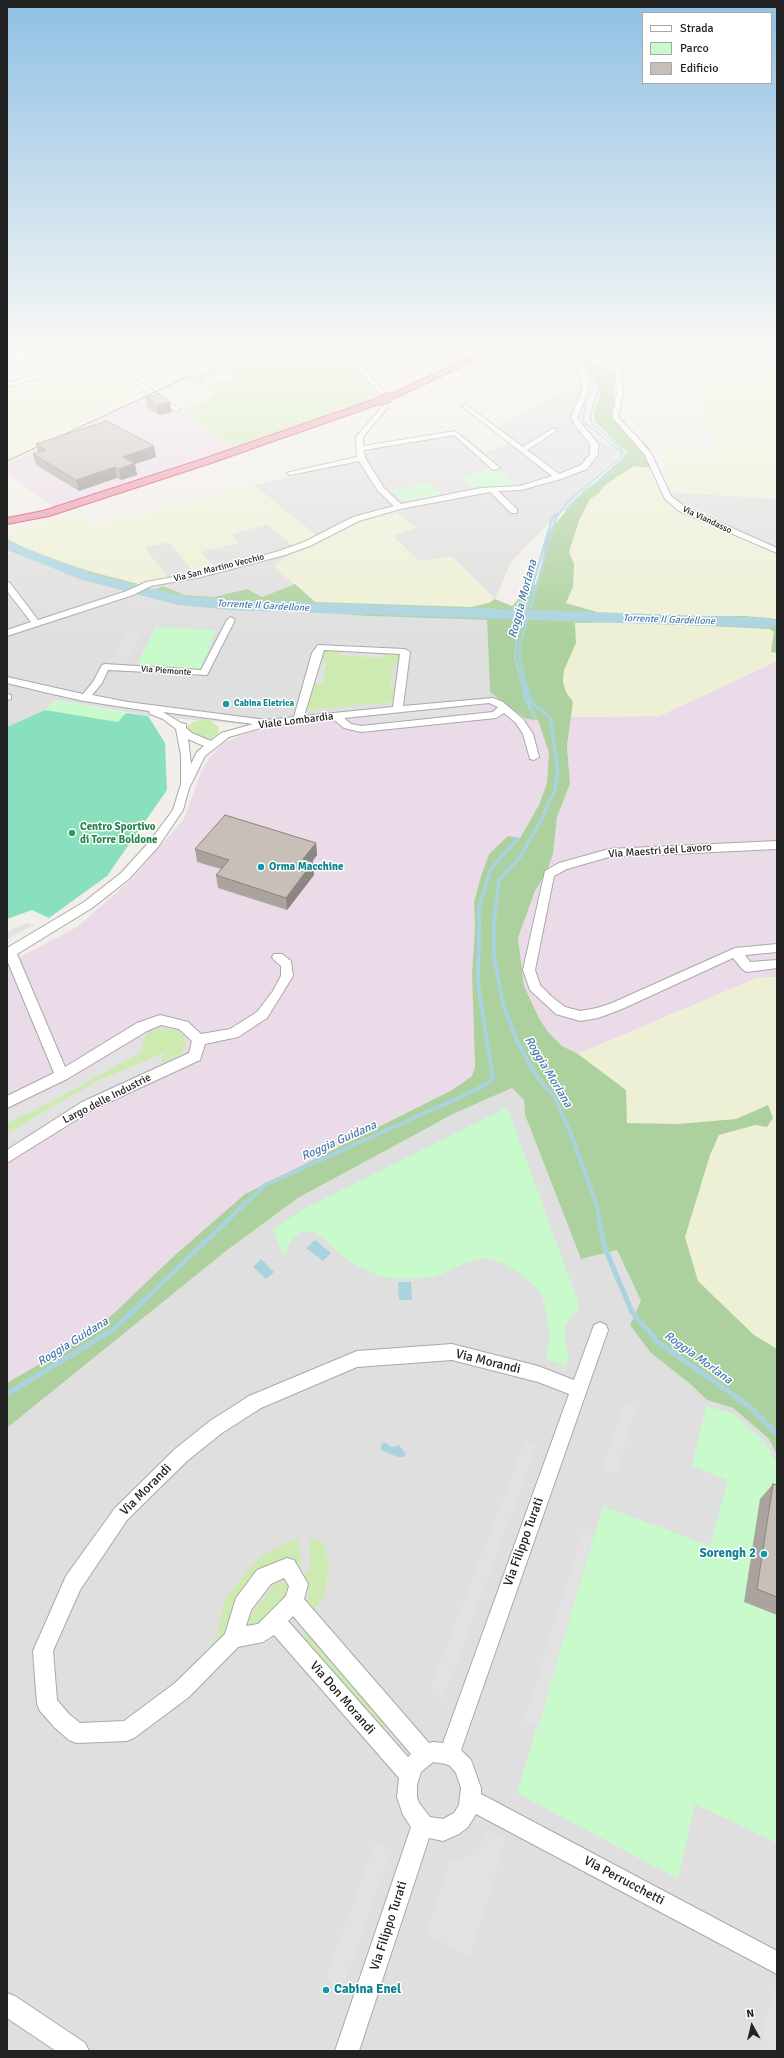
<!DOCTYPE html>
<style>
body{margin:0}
#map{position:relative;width:784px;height:2058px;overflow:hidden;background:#f2efe9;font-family:Signika,sans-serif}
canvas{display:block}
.frame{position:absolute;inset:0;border:8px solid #222;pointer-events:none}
.legend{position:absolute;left:642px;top:12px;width:130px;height:72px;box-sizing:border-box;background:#fff;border:1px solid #a7a7a7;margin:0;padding:5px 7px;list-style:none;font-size:12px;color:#222}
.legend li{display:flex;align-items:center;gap:8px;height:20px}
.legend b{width:20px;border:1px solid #a7a7a7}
.north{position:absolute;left:732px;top:2006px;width:40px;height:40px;-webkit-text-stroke:3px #fff;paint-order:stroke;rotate:352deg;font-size:11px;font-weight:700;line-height:16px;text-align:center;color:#222}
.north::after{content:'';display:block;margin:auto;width:14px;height:18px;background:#222;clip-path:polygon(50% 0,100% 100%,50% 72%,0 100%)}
</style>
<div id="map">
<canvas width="784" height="2058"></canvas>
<div class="frame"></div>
<ul class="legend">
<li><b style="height:5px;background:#fff"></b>Strada</li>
<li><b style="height:11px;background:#c8facc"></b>Parco</li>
<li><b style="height:11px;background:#c7bfb8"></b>Edificio</li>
</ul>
<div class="north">N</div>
</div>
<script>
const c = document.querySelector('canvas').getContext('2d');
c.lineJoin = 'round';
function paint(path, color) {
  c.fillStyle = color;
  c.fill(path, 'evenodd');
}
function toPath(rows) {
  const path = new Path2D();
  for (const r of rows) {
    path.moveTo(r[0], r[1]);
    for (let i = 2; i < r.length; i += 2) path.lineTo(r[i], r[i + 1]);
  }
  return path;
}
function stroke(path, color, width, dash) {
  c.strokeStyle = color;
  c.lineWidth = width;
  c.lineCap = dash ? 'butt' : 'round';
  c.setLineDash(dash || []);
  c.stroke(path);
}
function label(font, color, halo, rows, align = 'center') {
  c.font = font + ' Signika,sans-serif';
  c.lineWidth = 3;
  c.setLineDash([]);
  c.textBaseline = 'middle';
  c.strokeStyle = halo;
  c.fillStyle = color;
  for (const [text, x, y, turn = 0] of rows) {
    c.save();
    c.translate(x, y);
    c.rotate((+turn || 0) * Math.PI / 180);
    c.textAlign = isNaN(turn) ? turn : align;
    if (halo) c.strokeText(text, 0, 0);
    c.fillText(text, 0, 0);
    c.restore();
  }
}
paint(toPath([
 [67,348,140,348,96,361],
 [578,389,588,392,580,420,599,440,619,451,615,460,594,477,511,562,495,599,452,557,419,561,392,536,318,537,254,485,353,462,372,449,462,433,485,453,509,443,491,430,562,392],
 [670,492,777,499,777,548,709,521,676,503],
 [267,524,298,550,274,566,295,584,262,597,247,589,214,597,185,595,163,586,145,594,188,603,369,616,487,620,490,692,503,701,272,727,150,716,56,700,45,710,7,727,7,548,79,579,122,590,138,584,167,577,144,547,169,542,194,571,214,567,200,552,238,543,231,534],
 [512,1088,524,1100,525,1115,581,1259,617,1250,641,1301,688,1382,707,1400,733,1408,769,1439,777,1455,777,2051,7,2051,7,1428,226,1251,298,1198,453,1114]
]), '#e0dfdf');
paint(toPath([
 [335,348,419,348,350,361],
 [150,395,173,412,180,410,232,448,54,508,9,475,7,476,7,463],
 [777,661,777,977,757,978,578,1054,562,1046,548,1032,539,1018,524,986,518,938,535,891,547,871,553,854,557,817,570,784,567,746,571,717,659,716],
 [503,701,526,719,538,719,549,753,547,783,539,805,520,838,489,854,481,876,474,902,475,927,472,974,475,1067,472,1076,452,1090,245,1194,175,1255,94,1332,7,1383,7,964,77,927,131,880,184,819,201,772,209,758,223,743,247,733,272,727]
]), '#ebdbe8');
paint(toPath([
 [10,348,67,348,96,361,146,393,7,457,7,386,60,371],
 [419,348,485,348,387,394,358,360],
 [561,348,777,348,777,499,670,492,675,501,690,511,777,548,777,619,745,616,655,616,597,612,566,603,573,587,574,564,569,552,579,521,590,499,599,493,605,485,634,466,641,466,646,469,654,486,670,482,660,451,717,452,700,399,682,398,677,389,625,386,622,364],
 [254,485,318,537,350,524,396,512,417,528,393,536,419,561,452,557,495,599,489,603,471,607,314,602,274,566,298,550,267,524,231,534,238,542,201,552,214,567,193,571,169,542,144,547,167,577,138,584,92,572,37,554,7,539,7,535,79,512,95,526],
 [575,622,624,622,770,629,774,632,771,652,777,653,777,661,659,716,571,717,573,702,566,692,563,682,564,670,575,643],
 [777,977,777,1349,754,1335,698,1281,685,1237,710,1155,719,1135,755,1125,768,1105,736,1119,678,1124,627,1123,578,1054,757,978]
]), '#eef0d5');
paint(toPath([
 [253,348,335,348,366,379,378,398,232,448,181,409,205,401,214,395,212,391,203,386,209,383,214,384,234,378,223,373,203,379,206,381,203,383,197,385,186,381],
 [327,650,340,651,340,655,383,658,384,654,401,655,400,665,393,665,390,687,396,687,393,702,307,710,314,683,322,684,327,661,321,660,321,656],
 [207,719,219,727,218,733,211,739,204,739,185,728,195,721],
 [159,1028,178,1030,184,1036,186,1045,182,1054,160,1064,164,1053,98,1081,7,1134,7,1123,49,1103,141,1052,145,1036,150,1031],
 [298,1538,301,1564,300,1567,297,1568,282,1562,226,1634,214,1647,211,1644,217,1638,219,1623,226,1600,233,1588,247,1571,266,1553],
 [309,1538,318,1540,325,1547,329,1566,324,1597,310,1616,306,1610,309,1588,304,1574,311,1568],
 [281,1582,287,1584,289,1590,288,1597,264,1623,251,1626,248,1623,249,1617,276,1583],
 [307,1629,388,1722,382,1739,297,1641]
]), '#cdebb0');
paint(toPath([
 [579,357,614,372,614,402,621,421,650,448,652,468,634,466,605,485,599,493,590,499,579,521,569,552,574,564,573,587,566,603,597,612,655,616,745,616,777,619,777,653,771,652,774,632,770,629,624,622,575,623,576,643,564,670,563,682,566,692,573,702,567,746,570,784,557,817,553,854,547,871,535,891,518,938,524,986,539,1018,548,1032,562,1046,578,1054,626,1090,627,1123,678,1124,736,1119,768,1105,773,1118,767,1127,755,1125,719,1135,710,1155,685,1237,698,1281,754,1335,777,1349,777,1455,769,1439,733,1408,707,1400,688,1382,651,1353,630,1325,641,1301,617,1250,581,1259,525,1115,524,1100,512,1088,453,1114,298,1198,226,1251,7,1428,7,1383,94,1332,175,1255,245,1194,452,1090,472,1076,475,1067,472,974,475,927,474,902,481,876,489,854,508,836,520,838,539,805,547,783,549,753,538,720,526,719,490,692,487,620,369,616,188,603,145,594,163,586,185,595,214,597,247,589,262,597,295,584,315,602,471,607,489,603,495,599,512,606,526,591,539,582,547,533,574,502,628,453,595,422,594,412,601,392],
 [7,539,37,554,92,572,138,584,122,590,79,579,7,548]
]), '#add19e');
paint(toPath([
 [498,468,515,483,510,484,511,486,473,488,461,476],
 [428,483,441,495,406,501,401,500,392,490],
 [156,627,216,630,200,669,137,664],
 [56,700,126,713,118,722,45,710],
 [504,1109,509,1112,580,1308,570,1317,565,1327,565,1346,569,1355,566,1367,546,1358,550,1336,546,1309,539,1290,519,1273,502,1263,485,1258,466,1263,434,1277,398,1279,380,1276,353,1264,339,1253,322,1236,314,1232,305,1231,295,1236,283,1255,273,1230,300,1211],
 [706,1406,732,1413,764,1441,777,1464,777,1843,695,1804,678,1879,517,1793,603,1506,710,1546,728,1480,692,1466]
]), '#c8facc');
paint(toPath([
 [45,710,118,722,126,713,148,716,165,743,167,790,107,876,49,918,32,910,7,919,7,727]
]), '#88e0be');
paint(toPath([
 [127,630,143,631,127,663,110,662],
 [332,641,378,643,378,648,331,645],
 [340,651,384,654,383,658,340,655],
 [320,663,326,664,322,684,314,683],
 [473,704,475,709,372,720,371,715],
 [476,710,478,714,374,725,373,720],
 [26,923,34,925,7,939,7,932],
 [145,1036,141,1052,49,1103,7,1123,7,1113,74,1081],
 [165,1053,160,1064,70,1108,7,1145,7,1134,50,1108,98,1081],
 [623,1403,637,1404,617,1473,602,1469],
 [526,1439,537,1445,443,1700,429,1691],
 [584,1527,594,1534,538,1728,523,1723],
 [486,1830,506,1841,469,1958,427,1933,451,1861,465,1858,481,1844],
 [376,1840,392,1850,342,1990,325,1979],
 [773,1987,777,1989,777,2051,760,2051]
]), '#e2e2e2');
paint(toPath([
 [315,1240,331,1253,323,1261,306,1248],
 [261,1259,274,1272,266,1279,253,1267],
 [398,1282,411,1282,412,1300,399,1300],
 [383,1443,386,1443,392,1447,399,1445,406,1454,404,1457,398,1457,381,1450,381,1445]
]), '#aad3df');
stroke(toPath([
 [571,499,621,457,621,452,583,421,585,406,593,387,586,364,592,352,600,348],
 [577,499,586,490,616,469,625,455,619,446,592,424,590,416,599,388,594,369,596,357,608,348]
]), '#aad3df', 2);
stroke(toPath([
 [566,510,578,498],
 [523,687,515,657,516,642,552,519,556,514],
 [526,687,519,655,520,645,556,517,572,498]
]), '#aad3df', 2.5);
stroke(toPath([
 [523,686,526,699,535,718],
 [479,923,479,908,490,870,517,839],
 [494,923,499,880,520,857,540,822,555,790,558,770,550,717,531,702,526,686]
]), '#aad3df', 3.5);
stroke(toPath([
 [494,922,494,955,503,1004,517,1041,535,1074,555,1098,571,1134,597,1206,599,1220],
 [228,1220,265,1185,478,1089,493,1079,478,983,479,922]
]), '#aad3df', 4);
stroke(toPath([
 [599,1219,604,1246,632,1312,658,1342,750,1407,777,1434],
 [7,1394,114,1329,229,1219]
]), '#aad3df', 5);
paint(toPath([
 [7,541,93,574,178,595,230,600,770,618,776,620,777,625,770,628,230,610,178,605,83,580,7,550,7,541]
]), '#aad3df');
const minor = toPath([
 [71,348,79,348,97,356,126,348,135,348,102,358,151,389,180,410,175,411,147,391,98,361,7,387,7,383,93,359,71,348],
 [336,348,342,348,360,364,386,394,387,408,363,437,363,446,455,431,500,468,493,470,454,435,364,450,365,458,384,488,401,504,481,488,520,486,552,476,463,407,462,406,465,404,523,447,552,429,556,429,556,431,527,450,559,474,581,465,590,454,590,444,574,424,571,418,582,391,582,383,578,370,563,348,569,348,584,370,588,383,588,391,577,418,598,444,598,454,587,469,561,479,521,490,498,491,517,509,517,513,511,513,490,492,400,509,359,521,310,546,285,555,201,577,151,586,133,595,7,636,7,630,31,622,7,591,7,582,10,583,38,620,127,591,146,582,201,572,279,551,304,542,353,517,394,506,378,491,359,461,290,475,286,473,357,457,356,437,381,408,380,394,356,366,336,348],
 [629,348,636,348,620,361,623,394,618,417,639,439,652,455,671,496,685,507,777,548,777,553,679,511,665,499,645,455,612,417,617,394,614,360,629,348],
 [231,617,235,620,207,675,108,670,102,683,92,695,128,702,266,720,294,717,312,653,318,645,405,649,410,652,403,706,493,698,503,702,523,719,533,734,539,757,534,760,530,759,523,734,516,723,504,713,496,718,361,732,344,728,333,719,271,725,229,737,205,756,189,788,183,810,158,847,129,879,92,908,17,954,65,1067,137,1023,160,1015,188,1022,201,1034,230,1029,257,1012,273,991,281,976,281,966,274,960,272,957,274,954,282,954,291,961,293,976,267,1018,238,1037,205,1044,200,1060,92,1110,7,1163,7,1150,82,1102,189,1053,192,1041,179,1029,161,1025,147,1031,67,1079,7,1108,7,1096,54,1073,7,960,7,948,84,902,121,873,150,841,173,810,181,784,181,755,176,729,163,719,150,714,149,711,84,701,48,693,7,683,7,677,83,694,93,682,102,665,105,664,201,670,227,620,231,617],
 [324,650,400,654,393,707,304,716,324,650],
 [489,703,498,707,493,712,361,726,351,724,344,718,489,703],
 [163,712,253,724,221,733,211,741,192,733,186,728,186,724,181,723,163,712],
 [188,739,204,746,197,752,191,764,188,739],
 [7,694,11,695,11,699,7,700,7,694],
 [777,841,777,849,609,857,567,869,554,876,535,970,540,985,552,997,565,1007,580,1011,597,1008,612,1003,735,948,777,944,777,952,745,955,750,962,777,960,777,968,747,972,743,970,733,958,622,1009,598,1018,580,1021,556,1014,530,990,523,970,545,871,559,863,609,849,777,841],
 [600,1322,606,1325,608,1330,461,1750,471,1760,481,1788,481,1794,777,1951,777,1974,476,1814,468,1827,459,1834,443,1841,429,1838,359,2051,335,2051,411,1827,403,1815,397,1797,399,1778,274,1635,263,1642,238,1647,189,1697,134,1738,127,1741,76,1743,69,1740,55,1728,40,1711,37,1704,33,1651,66,1576,115,1508,175,1449,210,1421,249,1396,357,1351,452,1344,538,1366,574,1380,594,1325,600,1322],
 [452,1360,538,1382,569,1394,443,1743,433,1742,429,1743,304,1599,308,1584,294,1560,287,1558,257,1570,236,1598,225,1634,175,1683,124,1721,80,1723,69,1714,57,1700,53,1651,80,1590,127,1520,187,1461,222,1433,261,1408,357,1367,452,1360],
 [284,1578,289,1586,286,1596,258,1624,246,1626,251,1610,271,1584,284,1578],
 [293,1616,411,1754,408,1757,288,1621,293,1616],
 [433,1762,446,1764,450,1766,456,1773,461,1788,459,1805,454,1813,443,1819,430,1817,419,1803,417,1797,417,1785,421,1772,433,1762],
 [7,1993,15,1996,85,2043,89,2051,56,2051,7,2018,7,1993]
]);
const highway = toPath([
 [489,348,500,348,393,399,387,399,385,397,489,348],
 [379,398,382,399,382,403,211,463,49,516,7,524,7,518,43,511,203,459,379,398]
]);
stroke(minor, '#a9a9a9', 2);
stroke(highway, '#dc2a67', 2);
paint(minor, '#fff');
paint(highway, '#e892a2');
stroke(toPath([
 [7,461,194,374]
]), '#707070', 1);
const highwayBridge = toPath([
 [379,401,390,397]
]);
stroke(highwayBridge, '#dc2a67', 11, []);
stroke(highwayBridge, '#e892a2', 10);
paint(toPath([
 [146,397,172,412,159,415,147,407],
 [36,444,156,457,135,464,137,475,121,480,117,478,79,491,36,465,33,454,38,452],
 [316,843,317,855,312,862,314,875,287,910,218,888,216,875,221,869,197,862,195,849],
 [773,1484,777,1485,777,1615,744,1602,760,1499]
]), '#aba49e');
paint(toPath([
 [170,402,172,412,159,415,157,405],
 [154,446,156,457,135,464,137,475,121,480,119,469,123,457],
 [115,467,117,478,79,491,76,480],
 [316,843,317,855,304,872,303,859],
 [313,862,314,875,287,910,286,898]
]), '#8b8681');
const building = toPath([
 [159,394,170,402,157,405,146,397,159,394],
 [107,421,154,446,123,457,135,463,119,469,115,467,76,480,33,454,46,450,36,444,107,421],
 [225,815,316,843,303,859,313,862,286,898,216,875,229,860,195,849,225,815],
 [773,1484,777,1485,777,1597,757,1589,773,1484]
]);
paint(building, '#c7bfb8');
stroke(building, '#8b8681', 1);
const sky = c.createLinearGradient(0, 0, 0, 636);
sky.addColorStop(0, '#8fc0e4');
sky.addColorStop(0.55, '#f9f8f5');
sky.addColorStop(1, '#f9f8f500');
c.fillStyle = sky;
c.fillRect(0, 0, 784, 636);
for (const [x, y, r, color] of [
 [226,704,4,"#0f9aa8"],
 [72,833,4,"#2e9e5b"],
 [261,867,4,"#0f9aa8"],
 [764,1554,4,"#0f9aa8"],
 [326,1990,4,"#0f9aa8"]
]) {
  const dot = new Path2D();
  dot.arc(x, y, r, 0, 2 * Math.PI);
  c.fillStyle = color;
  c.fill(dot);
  stroke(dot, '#fff', 1.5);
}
label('9px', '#222', '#fff', [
 ["Via Viandasso",707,520,25],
 ["Via San Martino Vecchio",219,568,-14],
 ["Via Piemonte",166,671,4]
]);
label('bold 9px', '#0d838f', '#fff', [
 ["Cabina Eletrica",234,704]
], 'left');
label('italic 10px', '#4a7aab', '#fff', [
 ["Torrente Il Gardellone",263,606,3],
 ["Torrente Il Gardellone",669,620,2]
]);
label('11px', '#222', '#fff', [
 ["Viale Lombardia",296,721,-7],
 ["Via Maestri del Lavoro",660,851,-4],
 ["Largo delle Industrie",107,1099,-27]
]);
label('bold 11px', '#27864d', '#fff', [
 ["Centro Sportivo",80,827],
 ["di Torre Boldone",80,840]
], 'left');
label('bold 11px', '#0d838f', '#fff', [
 ["Orma Macchine",269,867]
], 'left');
label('italic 12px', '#4a7aab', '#fff', [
 ["Roggia Morlana",523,599,-75],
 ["Roggia Morlana",548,1072,59],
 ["Roggia Guidana",339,1141,-24],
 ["Roggia Guidana",73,1342,-32],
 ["Roggia Morlana",698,1358,36]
]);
label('13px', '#222', '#fff', [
 ["Via Morandi",488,1362,14],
 ["Via Morandi",146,1490,-45],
 ["Via Filippo Turati",524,1542,-70],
 ["Via Don Morandi",342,1698,49],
 ["Via Perrucchetti",624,1881,28],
 ["Via Filippo Turati",389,1926,-72]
]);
label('bold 13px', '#0d838f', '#fff', [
 ["Sorengh 2",756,1554],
 ["Cabina Enel",334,1990,"left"]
], 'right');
</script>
